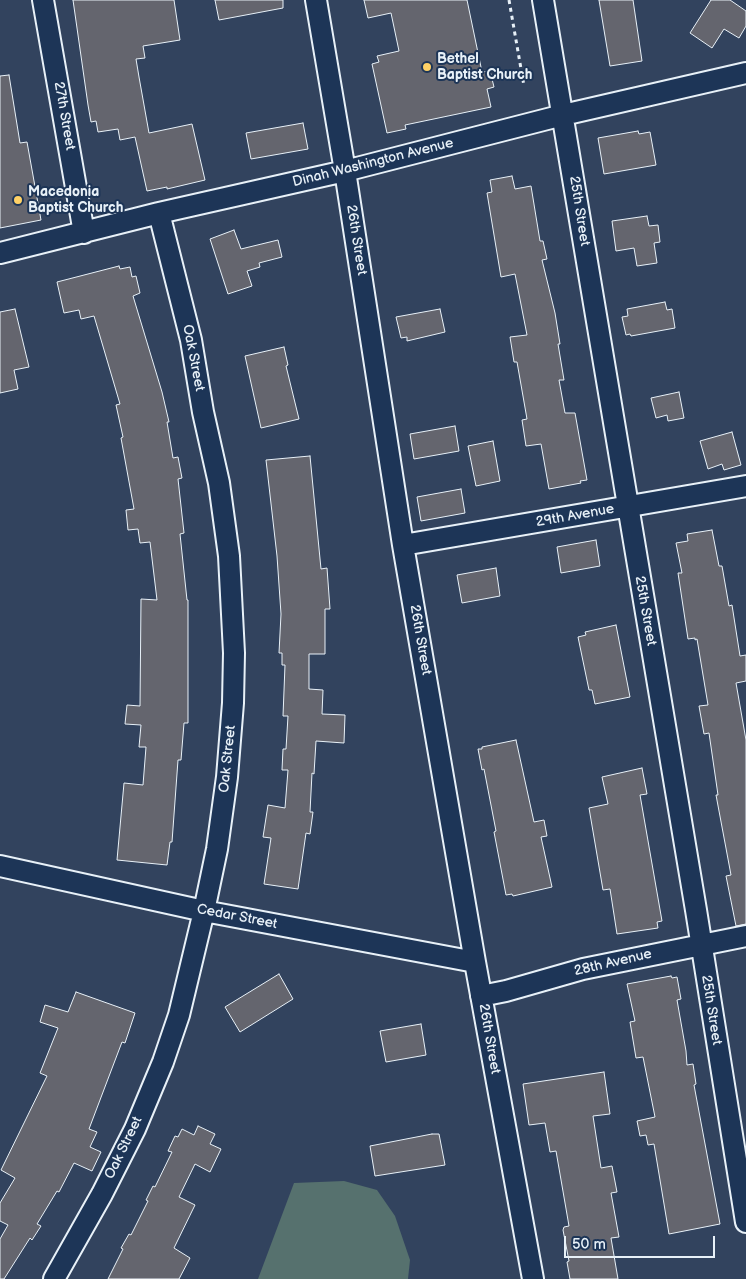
<!DOCTYPE html>
<style>
body{margin:0}
#map{position:relative;width:746px;height:1279px;overflow:hidden;background:#32435e;font-family:"Balsamiq Sans",sans-serif}
canvas{display:block}
.scale{position:absolute;left:564px;top:1236px;width:151px;height:22px;box-sizing:border-box;border:2px solid #e8f1f8;border-top:0;padding-left:6px;font-size:15px;line-height:18px;white-space:nowrap;color:#e8f1f8;-webkit-text-stroke:4px #1d3557;paint-order:stroke}
</style>
<div id="map">
<canvas width="746" height="1279"></canvas>
<div class="scale">50 m</div>
</div>
<script>
const c = document.querySelector('canvas').getContext('2d');
c.lineJoin = 'round';
function paint(path, color) {
  c.fillStyle = color;
  c.fill(path, 'evenodd');
}
function toPath(rows) {
  const path = new Path2D();
  for (const r of rows) {
    path.moveTo(r[0], r[1]);
    for (let i = 2; i < r.length; i += 2) path.lineTo(r[i], r[i + 1]);
  }
  return path;
}
function stroke(path, color, width, dash) {
  c.strokeStyle = color;
  c.lineWidth = width;
  c.lineCap = dash ? 'butt' : 'round';
  c.setLineDash(dash || []);
  c.stroke(path);
}
function label(font, color, halo, rows, align = 'center') {
  c.font = font + ' "Balsamiq Sans",sans-serif';
  c.lineWidth = 4;
  c.setLineDash([]);
  c.textBaseline = 'middle';
  c.strokeStyle = halo;
  c.fillStyle = color;
  for (const [text, x, y, turn = 0] of rows) {
    c.save();
    c.translate(x, y);
    c.rotate((+turn || 0) * Math.PI / 180);
    c.textAlign = isNaN(turn) ? turn : align;
    if (halo) c.strokeText(text, 0, 0);
    c.fillText(text, 0, 0);
    c.restore();
  }
}
paint(toPath([
 [344,1181,377,1190,395,1216,410,1260,408,1279,258,1279,294,1183]
]), '#56716e');
const building = toPath([
 [73,0,174,0,180,40,143,46,145,58,136,59,139,77,149,133,192,124,205,180,167,189,167,187,147,191,135,137,120,140,118,129,98,132,96,121,91,122,88,105,73,0],
 [215,0,283,0,283,8,219,20,215,0],
 [364,0,467,0,482,72,490,71,494,87,487,89,491,107,405,125,406,129,387,133,372,64,379,62,377,56,399,51,391,13,368,18,364,0],
 [599,0,633,0,642,61,610,66,599,0],
 [711,0,730,0,746,11,746,26,739,38,724,29,712,48,690,33,711,0],
 [9,75,20,143,27,142,41,220,0,228,0,76,9,75],
 [303,123,308,149,251,159,246,133,303,123],
 [638,131,639,134,650,132,656,165,604,174,598,138,638,131],
 [512,176,515,189,531,186,540,241,543,241,547,259,542,260,555,313,560,344,558,344,564,380,559,380,565,413,575,413,587,480,580,481,581,483,549,489,541,444,526,446,522,420,527,419,517,362,514,362,510,337,527,335,515,274,501,277,487,193,492,192,490,180,512,176],
 [647,216,649,226,658,225,660,242,654,243,657,263,637,266,634,248,616,251,612,221,647,216],
 [234,230,241,249,278,240,282,257,259,263,260,267,247,271,252,286,228,294,210,239,234,230],
 [119,266,120,269,130,267,132,277,136,276,140,293,133,296,162,392,169,422,167,422,173,458,178,457,182,478,178,479,184,533,180,534,187,600,188,600,188,723,184,723,181,760,178,760,172,842,170,842,167,865,117,860,124,783,143,785,146,747,139,747,141,725,125,724,127,705,140,706,141,599,157,600,150,542,140,543,138,529,128,530,126,510,134,509,121,438,123,437,116,405,120,404,94,316,81,319,79,310,64,313,57,282,119,266],
 [665,302,667,310,672,309,675,328,631,336,630,334,626,335,622,317,628,316,627,309,665,302],
 [15,309,29,367,14,370,18,389,0,393,0,312,15,309],
 [440,309,445,332,407,341,407,337,401,338,396,317,440,309],
 [284,347,288,365,286,366,299,419,261,428,245,356,284,347],
 [679,392,684,418,668,421,667,415,656,418,651,398,679,392],
 [455,426,459,451,414,459,410,434,455,426],
 [732,432,741,465,724,470,722,464,708,469,700,441,732,432],
 [493,441,500,481,476,486,468,446,493,441],
 [310,456,321,569,327,568,330,609,325,609,325,654,309,654,309,689,323,690,322,714,345,715,344,743,316,741,314,774,312,773,310,812,313,812,310,834,306,833,298,889,264,884,271,838,263,837,268,805,285,808,288,770,282,770,283,749,286,749,288,716,283,716,285,665,282,665,282,653,279,653,281,614,277,556,266,460,310,456],
 [461,489,465,513,421,521,417,497,461,489],
 [712,530,719,566,722,566,729,606,732,605,740,656,746,655,746,681,736,683,746,740,746,924,736,926,726,876,731,875,716,795,718,795,709,733,704,734,699,706,708,705,697,639,695,640,695,638,688,639,678,573,682,573,676,543,688,541,687,534,712,530],
 [596,540,600,566,561,573,557,547,596,540],
 [496,568,500,596,462,603,457,575,496,568],
 [616,625,630,697,595,704,592,690,589,690,578,637,586,635,585,632,616,625],
 [516,740,534,822,544,820,547,836,541,837,552,887,513,896,512,894,506,895,494,832,496,831,484,769,482,770,478,749,482,749,482,747,516,740],
 [642,768,647,794,640,795,662,921,657,922,658,928,617,934,610,889,603,890,589,808,608,804,602,777,642,768],
 [279,974,293,999,240,1032,225,1007,279,974],
 [671,976,672,978,677,977,681,999,677,1000,686,1051,687,1065,693,1064,696,1084,694,1085,720,1224,669,1234,654,1144,648,1145,646,1135,640,1136,637,1121,655,1117,643,1057,636,1058,630,1022,635,1021,627,984,671,976],
 [76,992,135,1013,125,1043,122,1042,89,1129,97,1132,90,1147,101,1152,92,1171,74,1163,59,1192,57,1191,37,1224,41,1226,32,1240,30,1238,4,1279,0,1279,0,1239,8,1225,0,1221,0,1203,15,1178,1,1170,47,1076,40,1073,58,1028,40,1022,45,1005,68,1012,76,992],
 [421,1024,426,1055,386,1062,380,1031,421,1024],
 [604,1072,610,1114,593,1116,601,1168,612,1166,617,1192,611,1193,619,1237,611,1238,618,1279,570,1279,567,1262,569,1261,563,1230,564,1227,569,1226,556,1151,550,1152,545,1123,529,1125,523,1084,604,1072],
 [198,1126,215,1134,210,1144,221,1149,210,1172,195,1164,179,1197,195,1205,174,1248,190,1258,179,1279,108,1279,123,1249,121,1248,129,1234,131,1235,148,1201,146,1200,153,1186,155,1187,172,1152,168,1151,175,1136,178,1137,182,1129,194,1135,198,1126],
 [432,1134,439,1134,445,1165,375,1176,370,1146,432,1134]
]);
paint(building, '#64656e');
stroke(building, '#e8f1f8', 1);
const minor = toPath([
 [43,0,84,233],
 [316,0,345,171,403,545,475,962,533,1279],
 [543,0,696,910,746,1222],
 [0,253,159,213,345,171,563,115,746,73],
 [403,545,746,486],
 [0,866,204,911,475,962],
 [481,996,506,991,583,969,746,936],
 [54,1279,102,1194,135,1129,163,1062,179,1015,204,911,217,849,227,777,233,703,234,653,229,556,219,483,203,412,191,340,159,213]
]);
stroke(minor, '#e8f1f8', 24);
stroke(toPath([
 [509,0,524,86]
]), '#e8f1f8', 3, [4, 4]);
stroke(minor, '#1d3557', 20);
for (const [x, y, r, color] of [
 [427,67,5,"#ffd166"],
 [18,200,5,"#ffd166"]
]) {
  const dot = new Path2D();
  dot.arc(x, y, r, 0, 2 * Math.PI);
  c.fillStyle = color;
  c.fill(dot);
  stroke(dot, '#1d3557', 2);
}
label('bold 14px', '#e8f1f8', '#1d3557', [
 ["Bethel",437,59],
 ["Baptist Church",437,75],
 ["Macedonia",28,192],
 ["Baptist Church",28,208]
], 'left');
label('14px', '#e8f1f8', '#1d3557', [
 ["27th Street",64,116,80],
 ["Dinah Washington Avenue",373,163,-14],
 ["25th Street",579,211,81],
 ["26th Street",356,240,81],
 ["Oak Street",193,358,79],
 ["29th Avenue",575,516,-10],
 ["25th Street",645,611,80],
 ["26th Street",420,640,80],
 ["Oak Street",228,759,-84],
 ["Cedar Street",237,917,11],
 ["28th Avenue",613,963,-13],
 ["25th Street",711,1010,81],
 ["26th Street",489,1039,80],
 ["Oak Street",124,1148,-64]
]);
</script>
